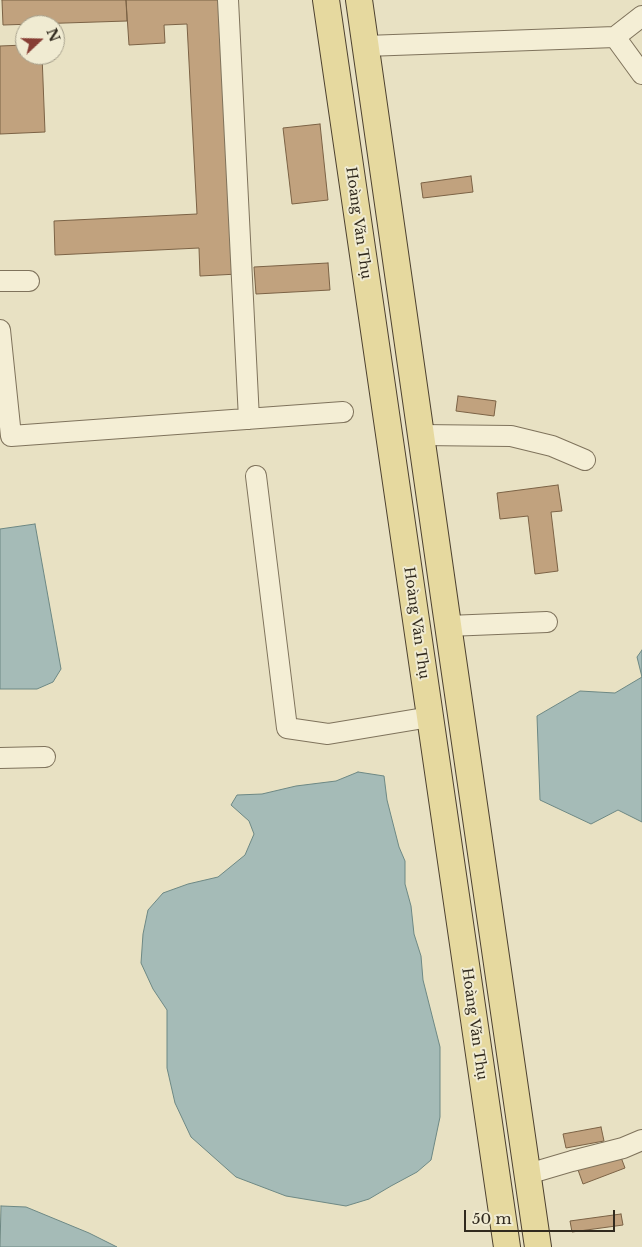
<!DOCTYPE html>
<meta charset="utf-8">
<style>
body{margin:0}
#map{position:relative;width:642px;height:1247px;overflow:hidden;background:#e8e1c3;font-family:"Libre Baskerville",serif}
canvas{display:block}
.north{position:absolute;left:15px;top:15px;width:50px;height:50px;box-sizing:border-box;background:#f0ebd2;border:1px solid #a49e8a;border-radius:50%;rotate:69deg;font-size:14px;font-weight:700;line-height:20px;text-align:center;color:#312a1e}
.north::after{content:'';display:block;margin:auto;width:18px;height:22px;background:#873e34;clip-path:polygon(50% 0,100% 100%,50% 72%,0 100%)}
.scale{position:absolute;left:464px;top:1210px;width:151px;height:22px;box-sizing:border-box;border:2px solid #312a1e;border-top:0;padding-left:6px;font-size:15px;line-height:18px;white-space:nowrap;color:#312a1e;-webkit-text-stroke:4px #f0ebd2;paint-order:stroke}
</style>
<div id="map">
<canvas width="642" height="1247"></canvas>
<div class="north">N</div>
<div class="scale">50 m</div>
</div>
<script>
const c = document.querySelector('canvas').getContext('2d');
c.lineJoin = 'round';
function paint(path, color) {
  c.fillStyle = color;
  c.fill(path, 'evenodd');
}
function toPath(rows) {
  const path = new Path2D();
  for (const r of rows) {
    path.moveTo(r[0], r[1]);
    for (let i = 2; i < r.length; i += 2) path.lineTo(r[i], r[i + 1]);
  }
  return path;
}
function stroke(path, color, width, dash) {
  c.strokeStyle = color;
  c.lineWidth = width;
  c.lineCap = dash ? 'butt' : 'round';
  c.setLineDash(dash || []);
  c.stroke(path);
}
function label(font, color, halo, rows, align = 'center') {
  c.font = font + ' "Libre Baskerville",serif';
  c.lineWidth = 4;
  c.setLineDash([]);
  c.textBaseline = 'middle';
  c.strokeStyle = halo;
  c.fillStyle = color;
  for (const [text, x, y, turn = 0] of rows) {
    c.save();
    c.translate(x, y);
    c.rotate((+turn || 0) * Math.PI / 180);
    c.textAlign = isNaN(turn) ? turn : align;
    if (halo) c.strokeText(text, 0, 0);
    c.fillText(text, 0, 0);
    c.restore();
  }
}
const water = toPath([
 [35,524,61,669,53,682,37,689,0,689,0,529,35,524],
 [642,650,642,822,618,810,591,824,540,800,537,716,580,691,615,693,642,677,637,657,642,650],
 [358,772,384,776,387,800,399,847,405,861,405,884,411,906,414,934,421,956,423,980,440,1047,440,1117,431,1160,417,1172,391,1186,369,1199,346,1206,286,1196,236,1177,191,1137,175,1103,167,1068,167,1010,153,989,141,963,143,934,148,910,163,893,188,884,218,877,245,855,254,834,249,821,231,805,237,795,262,794,296,786,336,781,358,772],
 [1,1206,26,1207,89,1233,117,1247,0,1247,1,1206]
]);
paint(water, '#a5bbb7');
stroke(water, '#6d8884', 1);
const building = toPath([
 [2,0,126,0,127,21,3,25,2,0],
 [126,0,224,0,238,274,200,276,199,248,55,255,54,221,197,214,187,24,164,25,165,43,129,45,126,0],
 [25,45,25,55,42,55,45,132,0,134,0,46,25,45],
 [320,124,328,200,292,204,283,128,320,124],
 [471,176,473,192,423,198,421,183,471,176],
 [328,263,330,290,256,294,254,267,328,263],
 [458,396,496,401,494,416,456,411,458,396],
 [558,485,562,511,551,512,558,571,535,574,528,516,500,519,497,493,558,485],
 [601,1127,604,1141,566,1148,563,1134,601,1127],
 [619,1152,625,1168,583,1184,577,1167,619,1152],
 [621,1214,623,1225,572,1232,570,1221,621,1214]
]);
paint(building, '#c1a27e');
stroke(building, '#7b6245', 1);
const minor = toPath([
 [228,0,249,419],
 [615,37,642,16],
 [366,46,615,37,642,74],
 [0,281,29,281],
 [0,330,11,436,343,412],
 [421,435,511,436,552,446,585,460],
 [256,476,287,728,328,734,430,717],
 [448,626,547,622],
 [0,758,45,757],
 [528,1174,572,1161,623,1148,642,1140]
]);
const major = toPath([
 [326,0,507,1247],
 [359,0,446,611,538,1247]
]);
stroke(minor, '#7f735c', 22);
stroke(major, '#4e4230', 28);
stroke(minor, '#f4eed5', 20);
stroke(major, '#e6d99f', 26);
label('14px', '#312a1e', '#f0ebd2', [
 ["Hoàng Văn Thụ",358,223,82],
 ["Hoàng Văn Thụ",416,623,82],
 ["Hoàng Văn Thụ",474,1024,82]
]);
</script>
